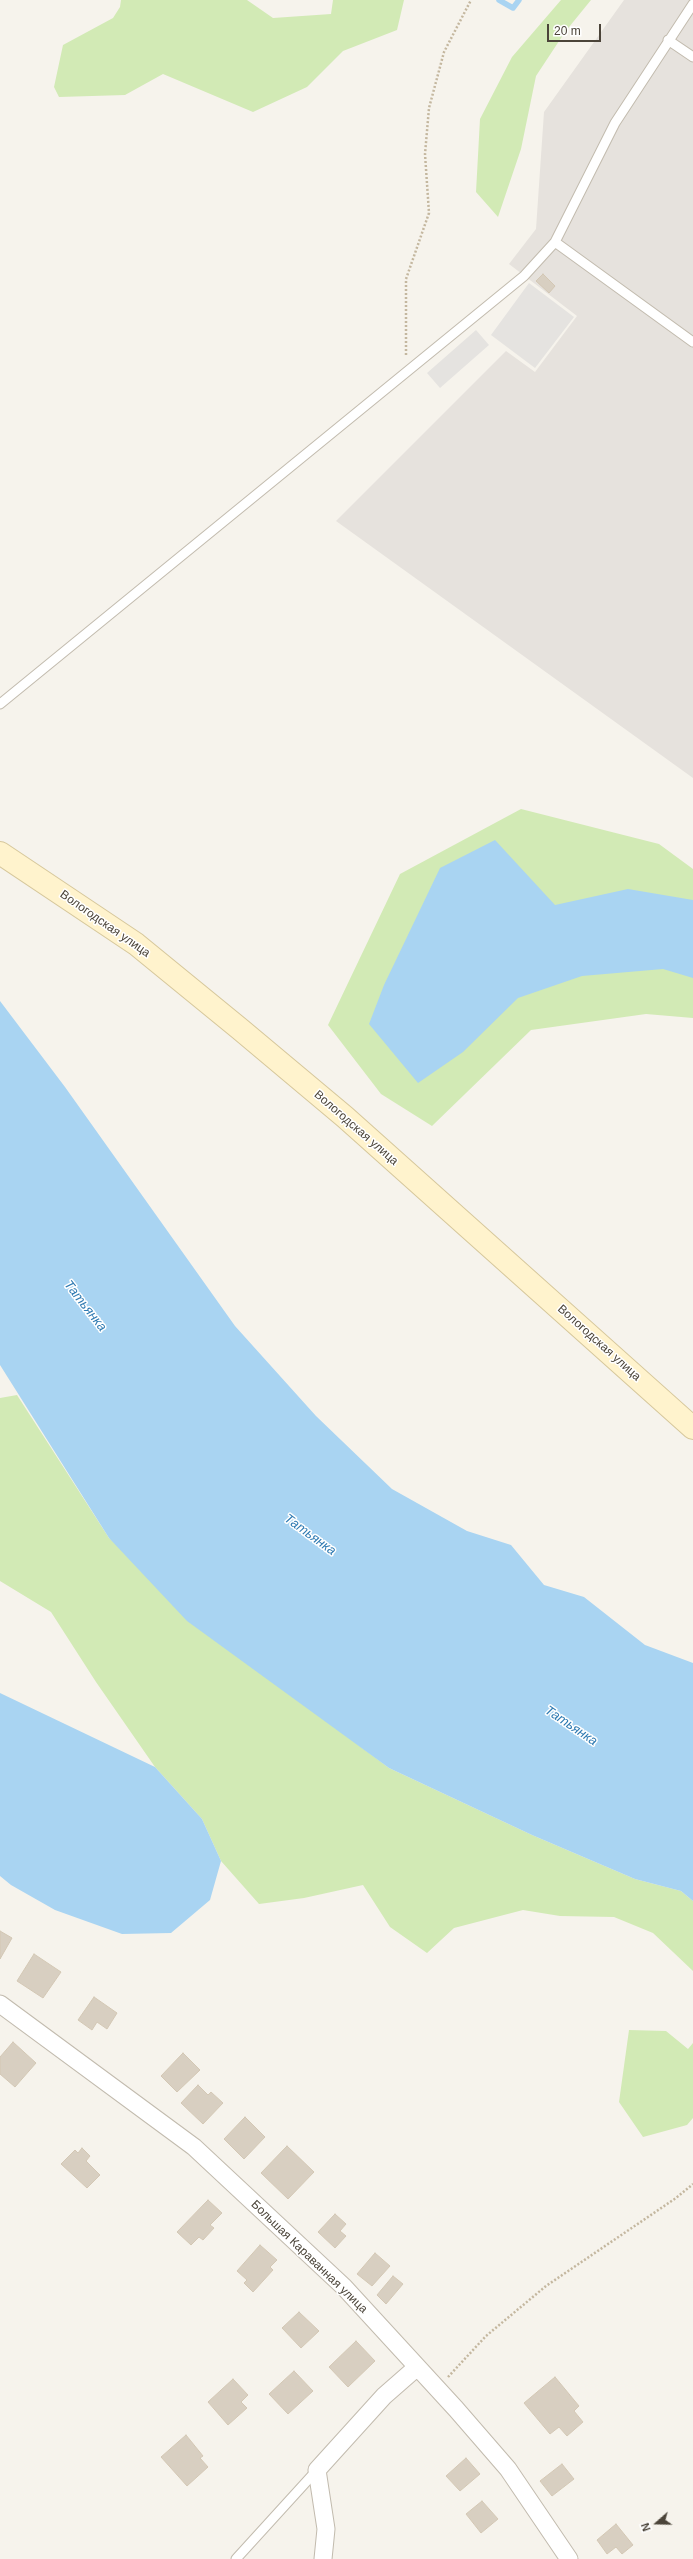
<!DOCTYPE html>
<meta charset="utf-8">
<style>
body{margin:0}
#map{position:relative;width:693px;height:2559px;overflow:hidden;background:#f6f3ec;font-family:Helvetica,sans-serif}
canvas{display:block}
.north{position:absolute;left:637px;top:2503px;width:40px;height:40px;-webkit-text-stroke:3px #fff;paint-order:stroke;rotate:250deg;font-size:11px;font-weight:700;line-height:16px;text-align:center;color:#4b4439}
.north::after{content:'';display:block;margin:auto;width:14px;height:18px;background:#4b4439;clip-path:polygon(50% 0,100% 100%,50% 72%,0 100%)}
.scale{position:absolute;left:547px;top:24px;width:54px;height:18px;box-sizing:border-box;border:2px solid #4b4439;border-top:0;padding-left:5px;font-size:12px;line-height:14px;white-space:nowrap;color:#4b4439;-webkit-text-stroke:3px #fff;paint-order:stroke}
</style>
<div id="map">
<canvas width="693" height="2559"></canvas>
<div class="north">N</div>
<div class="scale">20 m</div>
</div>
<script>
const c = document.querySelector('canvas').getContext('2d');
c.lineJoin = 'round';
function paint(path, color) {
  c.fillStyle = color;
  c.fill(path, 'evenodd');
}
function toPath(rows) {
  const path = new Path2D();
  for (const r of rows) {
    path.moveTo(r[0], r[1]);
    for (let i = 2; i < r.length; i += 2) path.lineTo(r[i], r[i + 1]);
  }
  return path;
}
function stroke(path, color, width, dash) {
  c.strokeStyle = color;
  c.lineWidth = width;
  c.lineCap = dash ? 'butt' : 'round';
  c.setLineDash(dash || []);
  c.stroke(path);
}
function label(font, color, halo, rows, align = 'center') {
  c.font = font + ' Helvetica,sans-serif';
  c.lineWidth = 3;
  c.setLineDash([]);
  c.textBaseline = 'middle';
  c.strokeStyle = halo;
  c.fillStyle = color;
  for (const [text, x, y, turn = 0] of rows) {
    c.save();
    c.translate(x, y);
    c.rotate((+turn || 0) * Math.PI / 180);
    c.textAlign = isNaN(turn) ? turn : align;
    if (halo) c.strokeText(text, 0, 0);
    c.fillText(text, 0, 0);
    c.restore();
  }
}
paint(toPath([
 [624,0,693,0,693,778,336,521,506,351,535,372,577,316,509,264,536,229,544,112]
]), '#e6e2dd');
paint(toPath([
 [121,0,247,0,273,18,331,14,333,0,404,0,397,30,343,51,307,87,253,112,163,74,125,95,59,97,54,87,63,45,113,18,120,7],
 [561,0,591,0,565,32,536,76,521,149,498,217,476,192,480,119,512,57],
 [521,809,659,844,693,869,693,1018,646,1014,531,1030,432,1126,381,1094,328,1025,400,874],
 [17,1395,109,1538,296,1698,389,1768,532,1835,635,1879,681,1891,693,1901,693,1971,653,1933,614,1917,560,1916,523,1910,454,1928,427,1953,390,1927,363,1885,304,1898,259,1904,221,1861,202,1819,155,1767,96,1682,51,1612,0,1581,0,1398],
 [629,2030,666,2031,688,2049,693,2043,693,2118,687,2125,643,2137,619,2102]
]), '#d2eab5');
paint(toPath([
 [529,283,574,317,535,368,491,335],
 [476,330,489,345,440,388,427,373]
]), '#e5e3e0');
paint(toPath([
 [495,840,555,905,628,889,693,900,693,978,663,969,582,976,518,998,463,1052,418,1083,369,1024,384,985,440,868],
 [0,1001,65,1087,235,1326,316,1416,392,1489,467,1531,511,1545,544,1585,584,1597,645,1645,693,1663,693,1901,681,1891,635,1879,532,1835,389,1768,187,1621,109,1538,0,1365],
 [0,1693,155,1767,202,1819,221,1861,210,1900,171,1933,122,1934,55,1910,11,1885,0,1876]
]), '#a9d4f2');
stroke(toPath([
 [499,0,513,8,519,0]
]), '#a9d4f2', 5.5);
const building = toPath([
 [543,274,555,286,549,293,536,281,543,274],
 [0,1931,12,1938,0,1959,0,1931],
 [34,1954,61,1972,43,1998,17,1981,34,1954],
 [94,1997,117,2013,107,2029,97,2022,92,2030,78,2020,94,1997],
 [13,2042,36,2063,15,2087,0,2074,0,2057,13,2042],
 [183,2053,200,2070,177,2092,161,2076,183,2053],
 [198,2085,208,2095,211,2092,223,2103,203,2124,181,2103,198,2085],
 [245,2117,265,2137,244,2159,224,2139,245,2117],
 [287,2146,314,2172,288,2199,261,2173,287,2146],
 [82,2148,90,2156,86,2161,100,2175,87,2188,61,2164,75,2150,78,2153,82,2148],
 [208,2200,222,2213,210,2225,214,2228,203,2240,199,2237,191,2245,177,2232,208,2200],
 [335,2214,346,2224,340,2231,346,2236,335,2248,318,2232,335,2214],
 [260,2245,277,2260,270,2267,273,2270,253,2292,244,2283,247,2280,237,2271,260,2245],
 [375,2253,390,2266,372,2286,357,2274,375,2253],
 [393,2276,403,2284,386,2304,377,2295,393,2276],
 [299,2312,319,2331,301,2348,282,2328,299,2312],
 [356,2341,375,2361,348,2387,329,2367,356,2341],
 [294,2371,313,2391,288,2414,269,2394,294,2371],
 [555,2377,579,2406,574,2411,583,2422,567,2436,559,2427,550,2434,524,2403,555,2377],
 [233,2379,248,2395,241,2402,247,2408,228,2425,208,2402,233,2379],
 [186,2435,203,2456,200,2458,208,2467,187,2486,161,2457,186,2435],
 [466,2458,480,2474,460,2491,446,2476,466,2458],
 [562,2464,574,2479,552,2496,540,2481,562,2464],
 [482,2501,498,2519,481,2533,466,2514,482,2501],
 [616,2524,633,2545,622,2554,616,2547,607,2554,597,2540,616,2524]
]);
paint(building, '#d8cfc1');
stroke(building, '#d3c7b4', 1);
const service = toPath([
 [668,40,693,57],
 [555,242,693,342],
 [0,704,524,276,555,242,615,123,693,4],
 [236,2559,317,2470]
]);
const minor = toPath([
 [0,2004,194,2147,344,2287,456,2409,508,2469,569,2559],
 [323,2559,326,2529,317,2470,384,2396,416,2368]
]);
const secondary = toPath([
 [0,853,136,944,240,1029,345,1117,693,1428]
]);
stroke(service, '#c2bbae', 11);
stroke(minor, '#c2bbae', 19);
stroke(secondary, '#d6c79b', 24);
stroke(toPath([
 [406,355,406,279,429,213,425,154,429,108,444,52,471,0],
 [448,2377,486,2336,546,2286,676,2198,693,2184]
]), '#c4b79f', 2.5, [2, 2]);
stroke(service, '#fff', 9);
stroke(minor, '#fff', 17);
stroke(secondary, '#fff3cd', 22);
label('12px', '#4b4439', '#fff', [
 ["Вологодская улица",105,924,35],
 ["Вологодская улица",356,1128,41],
 ["Вологодская улица",599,1343,42],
 ["Большая Караванная улица",309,2257,44]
]);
label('italic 13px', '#2e7ab2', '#fff', [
 ["Татьянка",85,1306,52],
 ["Татьянка",310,1535,36],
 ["Татьянка",571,1726,34]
]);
</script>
